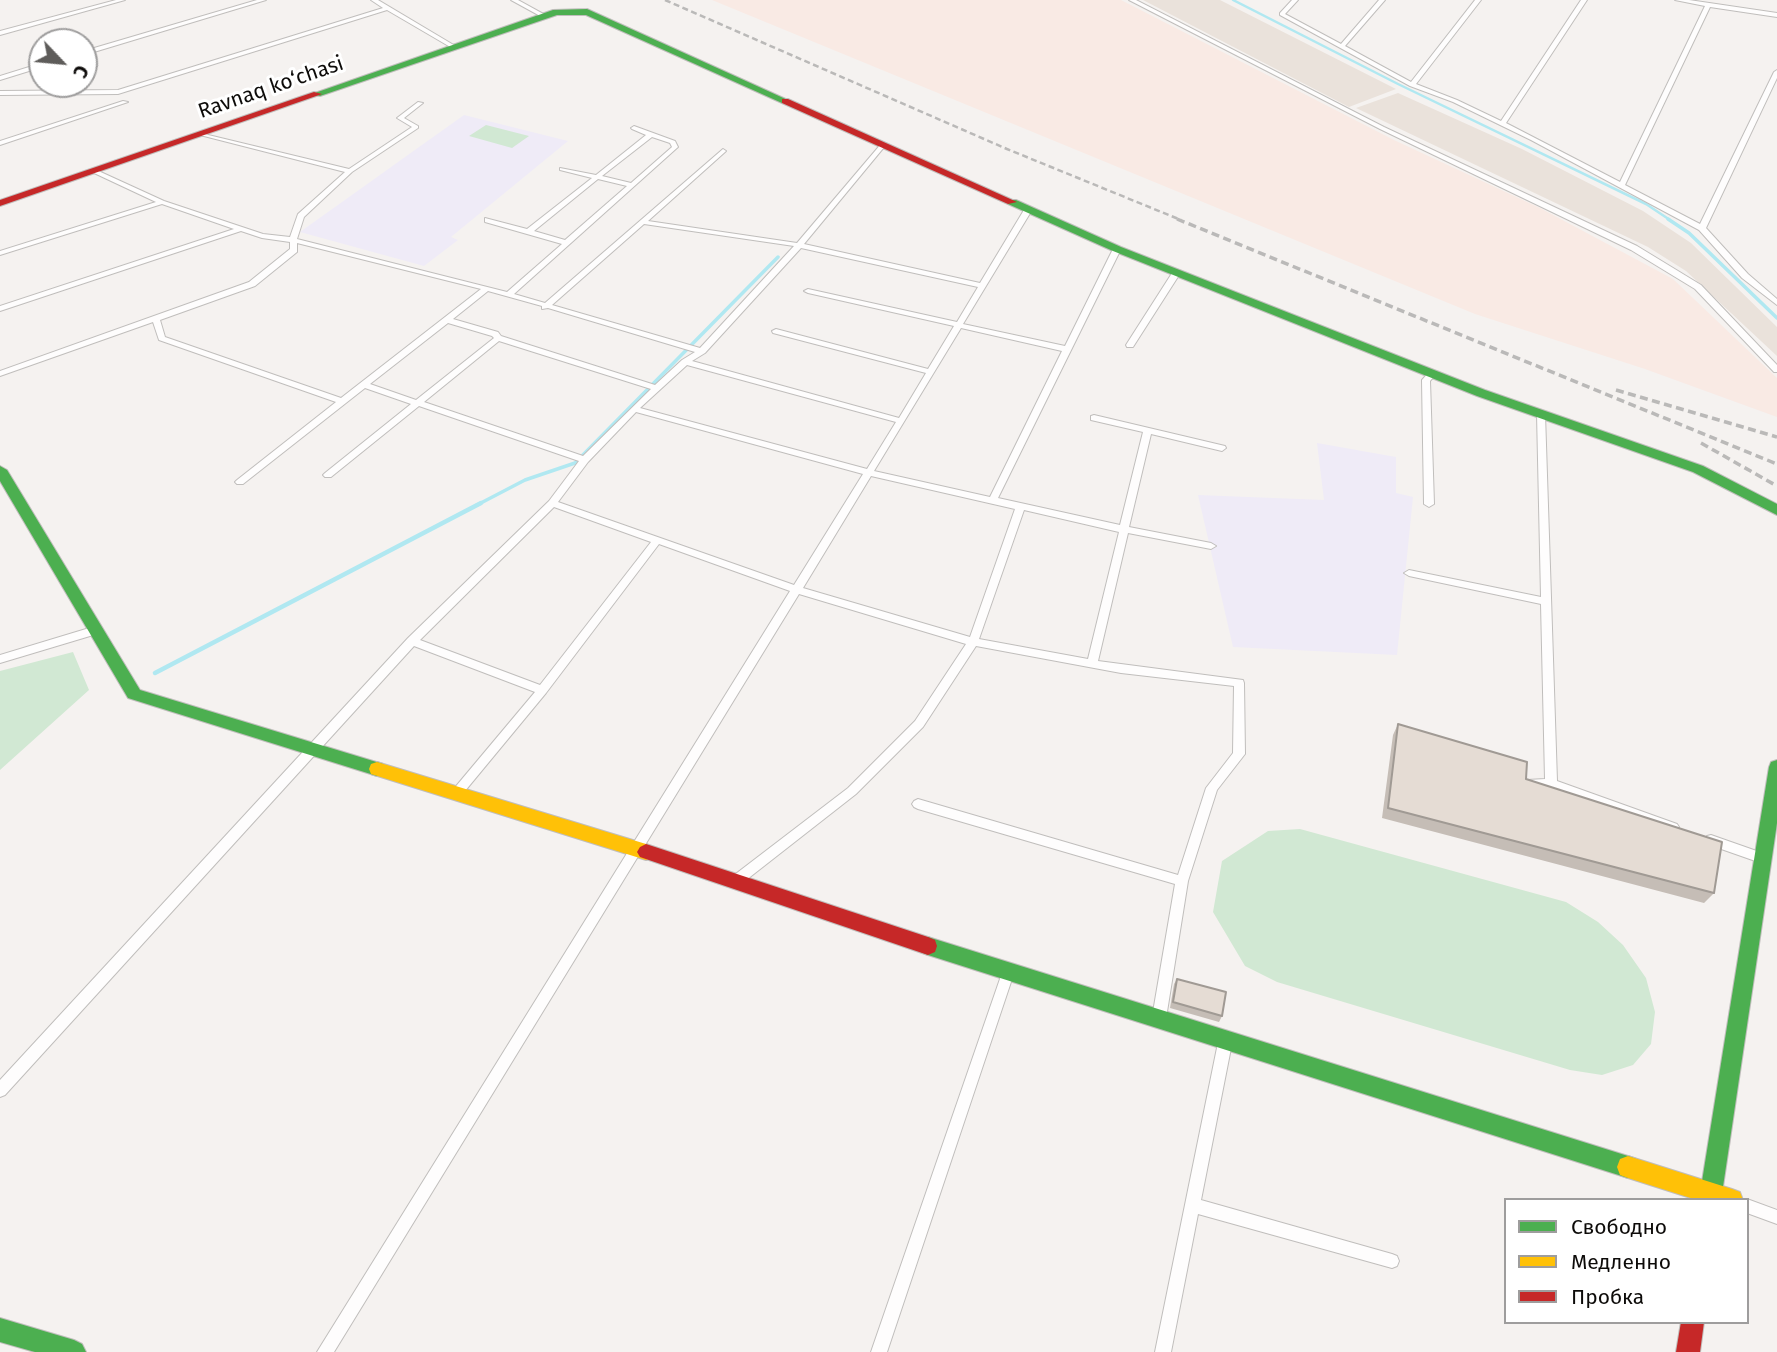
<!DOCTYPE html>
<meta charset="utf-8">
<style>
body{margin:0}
#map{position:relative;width:1777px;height:1352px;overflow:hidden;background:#f5f2f0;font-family:"Fira Sans",sans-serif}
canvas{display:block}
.legend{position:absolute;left:1504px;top:1198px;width:245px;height:126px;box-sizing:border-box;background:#fff;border:2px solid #9e9d9d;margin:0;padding:9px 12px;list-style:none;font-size:21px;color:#0d0b09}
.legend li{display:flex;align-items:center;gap:14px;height:35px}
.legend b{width:35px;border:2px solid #9e9d9d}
.north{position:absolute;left:28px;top:28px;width:70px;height:70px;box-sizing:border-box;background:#fff;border:2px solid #9e9d9d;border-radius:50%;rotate:116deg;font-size:19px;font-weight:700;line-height:28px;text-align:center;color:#0d0b09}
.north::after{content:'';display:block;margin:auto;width:24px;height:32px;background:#5e5c5a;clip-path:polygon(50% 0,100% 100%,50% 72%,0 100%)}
</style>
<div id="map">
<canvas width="1777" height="1352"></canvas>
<ul class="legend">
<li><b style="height:9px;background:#4caf50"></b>Свободно</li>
<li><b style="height:9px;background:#ffc107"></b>Медленно</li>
<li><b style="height:9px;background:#c62828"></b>Пробка</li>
</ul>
<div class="north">С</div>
</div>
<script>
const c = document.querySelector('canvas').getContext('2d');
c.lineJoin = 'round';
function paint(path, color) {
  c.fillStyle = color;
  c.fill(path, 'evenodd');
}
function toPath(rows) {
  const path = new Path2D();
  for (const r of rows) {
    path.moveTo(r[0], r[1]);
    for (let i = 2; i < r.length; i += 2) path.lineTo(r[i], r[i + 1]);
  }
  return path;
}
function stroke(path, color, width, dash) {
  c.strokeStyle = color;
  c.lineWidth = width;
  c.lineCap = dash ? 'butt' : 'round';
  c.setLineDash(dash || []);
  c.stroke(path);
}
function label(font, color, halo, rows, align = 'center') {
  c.font = font + ' "Fira Sans",sans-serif';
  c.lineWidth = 6;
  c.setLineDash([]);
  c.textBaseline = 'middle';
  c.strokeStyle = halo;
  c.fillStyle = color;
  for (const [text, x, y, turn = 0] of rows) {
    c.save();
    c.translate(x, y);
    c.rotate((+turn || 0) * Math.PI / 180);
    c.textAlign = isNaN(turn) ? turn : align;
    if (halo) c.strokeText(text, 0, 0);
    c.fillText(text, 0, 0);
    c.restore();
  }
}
paint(toPath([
 [1143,0,1220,0,1396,89,1349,107],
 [1398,93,1522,149,1643,211,1691,243,1777,327,1777,356,1686,271,1648,247,1356,108]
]), '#eae2db');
paint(toPath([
 [712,0,1121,0,1394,140,1540,208,1673,279,1777,378,1777,417,1645,369,1475,314]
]), '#f9eae4');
paint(toPath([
 [464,115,568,141,451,237,458,240,424,266,300,232],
 [1317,443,1396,457,1396,493,1413,497,1397,655,1233,647,1198,495,1324,500]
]), '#efebf7');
paint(toPath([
 [486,125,529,136,512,148,469,136],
 [73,652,89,690,0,770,0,671],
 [1300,829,1566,902,1598,922,1623,945,1646,978,1655,1012,1651,1044,1633,1065,1602,1075,1570,1070,1277,982,1245,966,1213,912,1222,861,1268,831]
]), '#d1e8d3');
stroke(toPath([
 [1233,0,1398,84,1646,204,1670,220]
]), '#b0e8f1', 2.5);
stroke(toPath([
 [1668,219,1689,233,1777,318],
 [477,505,525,480,575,463,778,257]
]), '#b0e8f1', 3.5);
stroke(toPath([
 [155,673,481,503]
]), '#b0e8f1', 4.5);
const street = toPath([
 [116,0,125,0,0,35,0,31,116,0],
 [257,0,266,0,84,55,84,51,257,0],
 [371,0,378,0,457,47,452,48,387,10,118,94,0,95,0,91,118,90,383,8,371,0],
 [511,0,518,0,547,16,542,17,511,0],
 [1129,0,1136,0,1384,127,1637,246,1701,285,1777,365,1777,372,1774,372,1695,289,1631,250,1380,129,1129,0],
 [1292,0,1298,0,1285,14,1341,44,1379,0,1385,0,1345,46,1411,82,1475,0,1481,0,1416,84,1457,100,1501,121,1581,0,1587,0,1506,123,1620,182,1705,6,1675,0,1689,0,1777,13,1777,17,1710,7,1625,185,1700,224,1774,72,1777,70,1777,78,1706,228,1748,274,1777,299,1777,305,1742,278,1699,230,1531,140,1453,102,1410,86,1280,15,1280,13,1292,0],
 [42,63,42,67,0,80,0,76,42,63],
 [123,101,128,102,0,145,0,141,123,101],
 [418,102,423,103,404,118,418,126,418,128,352,172,304,217,297,239,507,292,562,244,485,222,485,218,527,229,592,178,560,170,560,168,596,175,646,135,632,129,631,128,634,126,675,141,678,147,514,294,545,303,723,149,726,151,725,152,648,221,797,243,881,144,883,143,885,144,885,146,804,244,980,283,1024,210,1030,209,1032,210,963,324,1065,346,1113,249,1120,247,1121,249,998,498,1120,525,1143,432,1091,420,1091,416,1094,415,1225,446,1226,448,1222,451,1151,434,1129,527,1211,543,1216,546,1211,549,1128,533,1098,661,1243,680,1244,683,1245,754,1217,790,1188,881,1166,1018,1164,1022,1159,1024,1154,1022,1152,1018,1175,884,918,809,914,807,912,804,914,801,918,799,1178,875,1206,788,1233,753,1234,686,1121,673,976,646,923,727,856,794,741,884,737,885,733,884,731,880,733,876,848,788,915,721,966,644,799,594,334,1352,317,1352,790,591,659,544,546,693,460,797,456,799,452,797,450,794,452,791,535,692,414,646,5,1095,0,1097,0,1080,408,638,549,501,579,461,419,406,331,477,325,477,323,475,325,473,411,404,365,388,243,484,237,484,235,482,237,480,336,402,159,340,153,322,0,376,0,371,249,282,290,249,290,242,262,238,241,231,0,311,0,306,234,229,162,204,0,255,0,251,156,202,92,172,92,170,94,169,164,201,263,234,290,237,298,214,345,172,200,135,200,133,349,169,412,127,397,118,418,102],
 [652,137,670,143,672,147,631,183,602,176,652,137],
 [598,179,627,186,565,240,534,231,598,179],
 [644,224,794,246,700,348,552,305,644,224],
 [297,243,481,289,341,398,165,337,160,320,255,286,297,252,297,243],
 [801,248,978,287,957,322,808,289,804,291,808,293,954,326,928,369,776,329,772,331,773,333,926,373,899,418,692,361,705,353,801,248],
 [488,291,542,306,542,309,548,308,695,352,682,360,655,385,501,336,498,332,453,319,488,291],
 [448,323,492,336,494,338,416,400,370,384,448,323],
 [961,328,1062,351,990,497,874,471,961,328],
 [499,341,651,389,583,456,424,402,499,341],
 [687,365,896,422,867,469,640,408,687,365],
 [636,412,863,474,794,585,558,502,588,462,636,412],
 [871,476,1015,509,970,637,803,588,871,476],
 [554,507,651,542,540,685,420,640,554,507],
 [1024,510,1119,532,1088,659,979,639,1024,510],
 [1174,270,1181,272,1133,347,1127,347,1126,345,1174,270],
 [1429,372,1435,372,1436,374,1430,381,1434,504,1429,507,1424,504,1422,380,1429,372],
 [1541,411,1545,414,1557,781,1677,824,1679,827,1677,830,1673,832,1551,789,1527,786,1525,783,1527,780,1545,779,1541,604,1409,576,1404,573,1409,570,1541,597,1537,414,1541,411],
 [96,626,101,630,100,633,0,663,0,655,96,626],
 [1711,835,1768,855,1770,859,1768,863,1764,864,1707,844,1705,840,1707,836,1711,835],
 [1008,967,1012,969,1014,973,887,1352,871,1352,1002,973,1004,969,1008,967],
 [1226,1032,1231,1034,1233,1038,1201,1200,1392,1254,1397,1256,1399,1261,1397,1266,1392,1268,1198,1214,1171,1352,1155,1352,1219,1038,1221,1034,1226,1032],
 [1747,1199,1777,1210,1777,1224,1747,1213,1747,1200,1745,1200,1747,1199]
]);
const fast = toPath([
 [587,9,790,101,782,103,586,15,557,15,320,96,312,94,553,10,587,9],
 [1008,200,1016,200,1121,247,1485,390,1703,466,1777,504,1777,515,1693,472,1477,396,1113,251,1008,204,1008,200],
 [0,466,7,470,140,690,383,764,385,769,383,774,377,776,128,698,0,481,0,466],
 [1777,760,1777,823,1721,1200,1699,1200,1769,767,1771,762,1777,760],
 [928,937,1628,1156,1636,1159,1639,1167,1636,1175,1628,1178,928,955,921,952,919,946,921,940,928,937],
 [0,1318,74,1340,82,1344,86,1352,35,1352,0,1342,0,1318]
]);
const slow = toPath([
 [377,762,646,844,652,847,655,852,652,857,646,860,371,774,369,769,371,764,377,762],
 [1628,1156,1732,1189,1740,1192,1743,1200,1697,1200,1628,1178,1620,1175,1617,1167,1620,1159,1628,1156]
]);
const jam = toPath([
 [314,92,322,94,0,206,0,200,314,92],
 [782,99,788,99,1017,202,1008,204,782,103,782,99],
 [646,844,928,937,935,940,937,946,935,952,928,955,640,857,637,852,640,847,646,844],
 [1681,1322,1704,1322,1700,1352,1676,1352,1681,1322]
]);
stroke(street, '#c0bebc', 2);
stroke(fast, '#c0bebc', 2);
stroke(slow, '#c0bebc', 2);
stroke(jam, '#c0bebc', 2);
paint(street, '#fefdfd');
paint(fast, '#4caf50');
paint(slow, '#ffc107');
paint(jam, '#c62828');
stroke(toPath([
 [665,0,1007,149,1181,220]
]), '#bab9b8', 2.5, [6, 3.5]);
stroke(toPath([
 [1177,219,1777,464],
 [1616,390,1777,437],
 [1701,443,1777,486]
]), '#bab9b8', 3.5, [8, 4.5]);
paint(toPath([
 [1398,724,1526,779,1714,893,1704,903,1382,818,1393,735],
 [1177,979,1222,1016,1219,1022,1170,1008,1174,984]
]), '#c5bdb6');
const building = toPath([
 [1398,724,1527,762,1526,779,1722,842,1714,893,1388,808,1398,724],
 [1177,979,1226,992,1222,1016,1173,1002,1177,979]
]);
paint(building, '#e5dcd4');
stroke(building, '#a09a94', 2);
label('21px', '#0d0b09', '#fff', [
 ["Ravnaq ko‘chasi",271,88,-19]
]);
</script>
